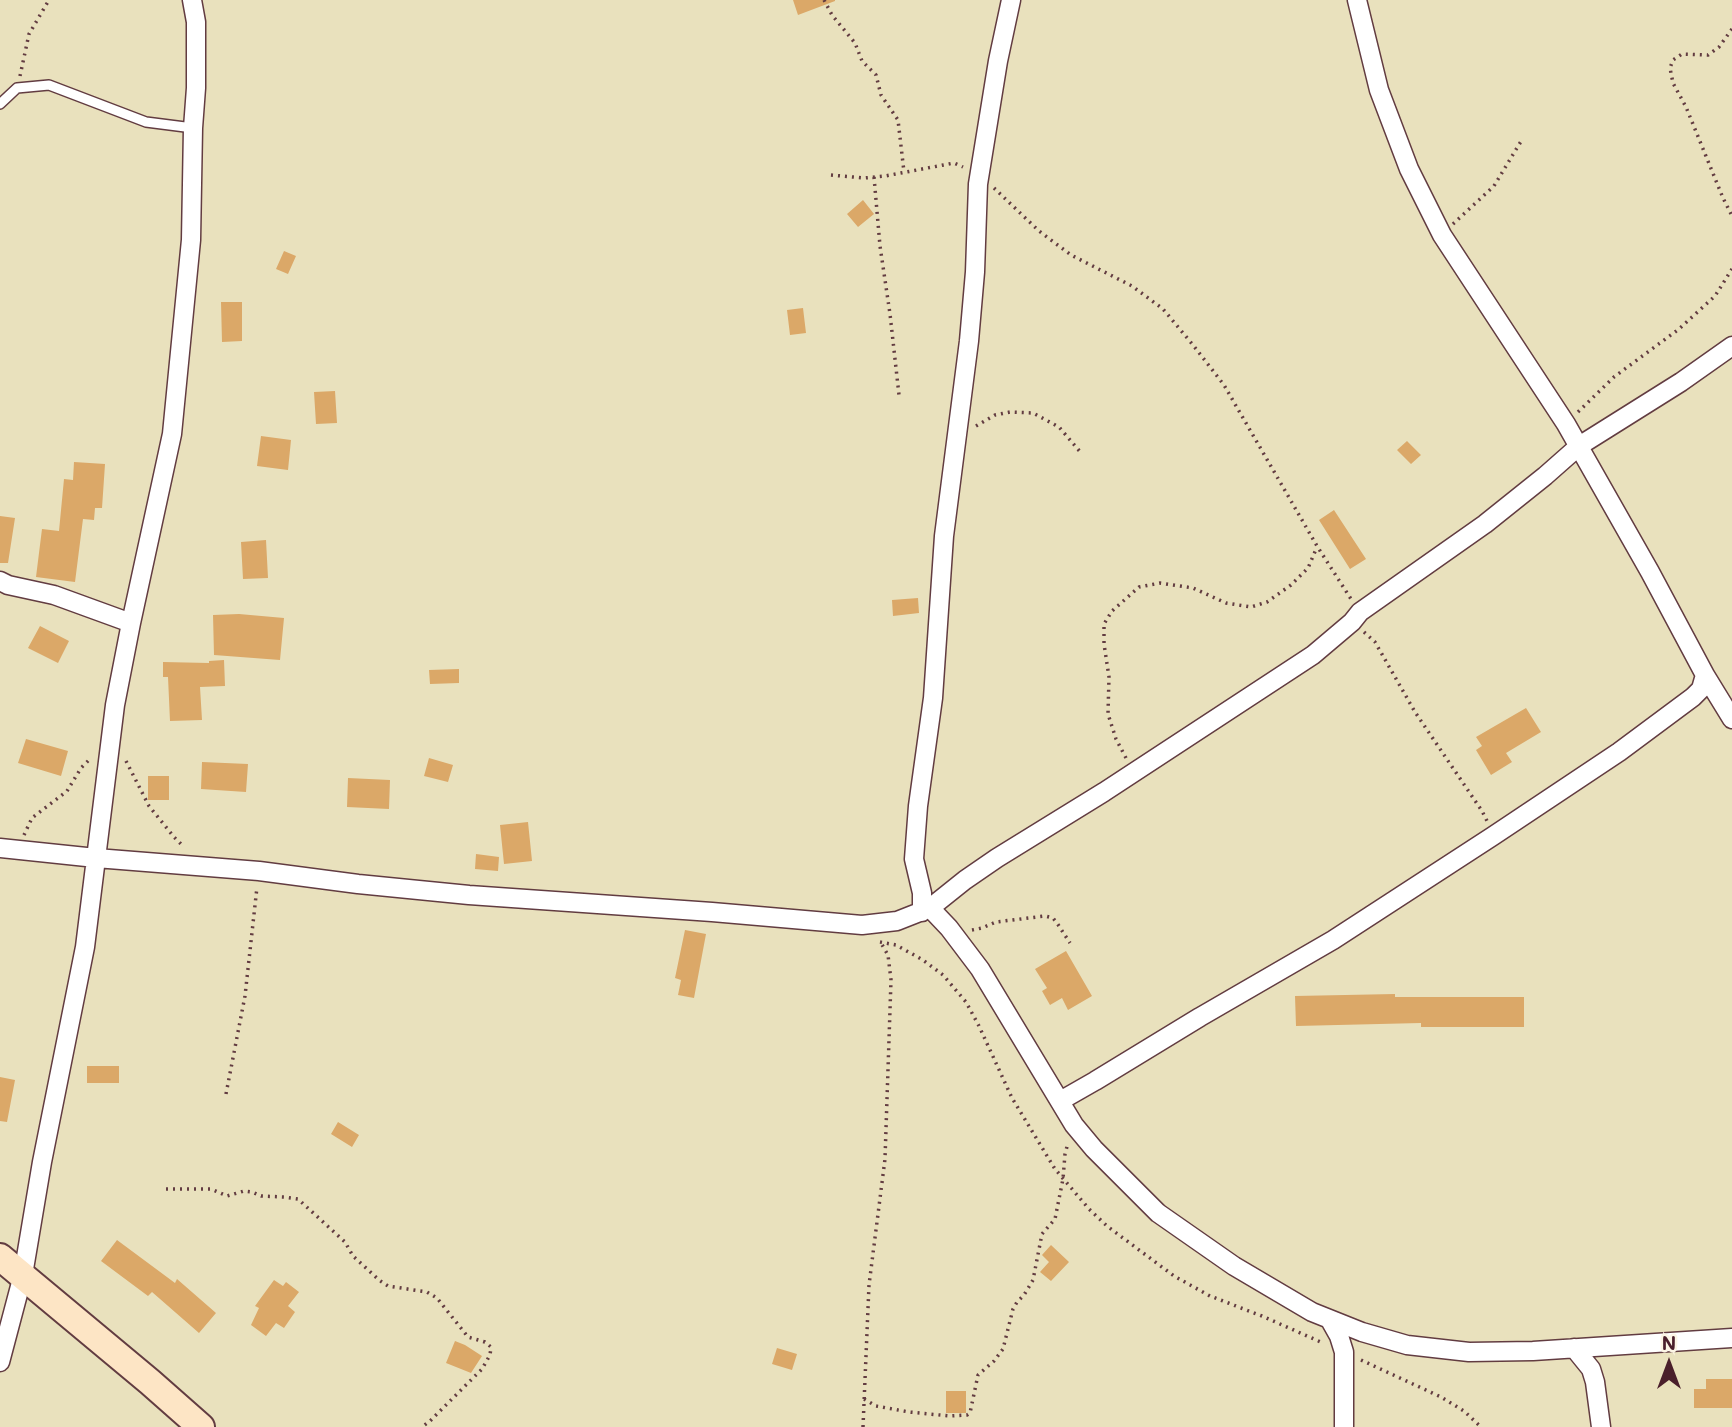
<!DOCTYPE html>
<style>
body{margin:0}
#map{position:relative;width:1732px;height:1427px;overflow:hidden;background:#e9e1bd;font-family:Mali,sans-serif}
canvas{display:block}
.north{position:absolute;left:1634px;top:1329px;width:70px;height:70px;-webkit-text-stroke:5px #fcf5e5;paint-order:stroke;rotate:0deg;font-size:19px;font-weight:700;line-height:28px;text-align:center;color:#4a1f2b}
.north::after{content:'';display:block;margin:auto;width:24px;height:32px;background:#4a1f2b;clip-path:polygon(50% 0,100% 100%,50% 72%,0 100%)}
</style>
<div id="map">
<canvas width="1732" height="1427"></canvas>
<div class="north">N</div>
</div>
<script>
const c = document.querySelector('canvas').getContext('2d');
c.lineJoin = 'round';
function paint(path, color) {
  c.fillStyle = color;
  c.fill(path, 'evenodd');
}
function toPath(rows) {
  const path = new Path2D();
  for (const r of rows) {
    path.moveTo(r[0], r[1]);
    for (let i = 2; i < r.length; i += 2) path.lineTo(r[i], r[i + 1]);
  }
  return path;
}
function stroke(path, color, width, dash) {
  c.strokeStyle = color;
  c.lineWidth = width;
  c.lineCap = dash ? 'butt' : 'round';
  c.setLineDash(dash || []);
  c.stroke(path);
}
paint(toPath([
 [793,0,835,0,835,1,798,15],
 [863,200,874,214,858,227,847,214],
 [284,251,296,256,288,274,276,269],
 [221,302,242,302,242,341,222,342],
 [803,308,806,333,790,335,787,310],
 [335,391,337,423,316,424,314,392],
 [261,436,291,440,288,470,257,466],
 [1407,441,1421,455,1411,464,1397,450],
 [74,462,105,464,102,508,95,508,94,520,83,519,75,582,36,577,42,529,59,531,64,479,73,480],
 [1334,510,1366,559,1350,569,1319,520],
 [0,516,15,518,8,563,0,563],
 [266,540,268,578,243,579,241,542],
 [918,598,919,613,893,616,892,600],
 [239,614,284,618,280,660,214,655,213,615],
 [40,626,69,641,58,663,28,648],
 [224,660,225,686,200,687,202,720,170,721,168,677,163,677,163,662,209,663,209,661],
 [459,669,459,683,430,684,429,670],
 [1526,708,1541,732,1506,753,1512,762,1491,775,1476,750,1482,746,1476,737],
 [26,739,68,751,61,776,18,763],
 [429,758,453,765,448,782,424,776],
 [202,762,248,764,246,792,201,789],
 [148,776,169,776,169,800,148,800],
 [348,778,390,780,389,809,347,807],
 [528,822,532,861,504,864,500,825],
 [476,854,499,857,498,871,475,869],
 [685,930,706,934,694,998,678,995,681,980,675,978],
 [1066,951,1092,996,1068,1010,1062,998,1050,1005,1042,991,1047,988,1035,969],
 [1395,994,1395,997,1524,997,1524,1027,1421,1027,1421,1023,1296,1026,1295,996],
 [87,1066,119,1066,119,1083,87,1083],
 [0,1077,15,1080,7,1122,0,1121],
 [338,1122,359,1135,352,1147,331,1134],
 [117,1240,175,1283,177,1279,216,1313,199,1333,152,1292,148,1296,101,1261],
 [1051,1245,1069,1262,1051,1281,1040,1272,1049,1262,1042,1255],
 [274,1280,283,1286,286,1282,299,1292,288,1306,295,1312,284,1328,276,1323,266,1336,251,1325,259,1308,255,1306],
 [455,1341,465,1345,482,1356,471,1373,446,1363],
 [777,1348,797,1354,792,1370,772,1364],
 [1706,1379,1732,1379,1732,1408,1694,1408,1694,1389,1706,1389],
 [946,1391,966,1391,966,1413,946,1413]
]), '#dba868');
const service = toPath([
 [0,104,17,88,49,85,146,122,193,128]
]);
const minor = toPath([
 [0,581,8,585,54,595,131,623],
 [1705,675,1732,719],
 [0,848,96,858,259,871,358,884,469,895,712,912,862,925,897,921,930,908,949,928,980,969,1074,1125,1094,1149,1158,1213,1234,1266,1312,1312,1362,1332,1407,1345,1469,1352,1533,1351,1732,1338],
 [930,908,965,880,997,858,1104,792,1313,655,1352,622,1360,612,1485,524,1545,476,1579,446,1681,382,1732,346],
 [922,912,922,893,914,859,918,806,933,698,944,536,969,341,975,272,978,184,998,61,1011,0],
 [1060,1101,1095,1081,1200,1017,1333,940,1493,836,1619,752,1693,697,1701,689,1705,675,1650,572,1566,424,1442,235,1409,169,1379,90,1357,0],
 [1330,1320,1339,1336,1344,1352,1344,1427],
 [1574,1348,1591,1369,1595,1382,1601,1427],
 [0,1362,23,1275,42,1162,85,947,115,705,131,623,172,434,191,240,193,128,196,88,196,22,192,0]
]);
const secondary = toPath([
 [0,1257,150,1382,201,1427]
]);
stroke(service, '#623c41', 12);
stroke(minor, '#623c41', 21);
stroke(secondary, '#623c41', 30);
stroke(toPath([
 [824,0,832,15,855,43,862,61,876,75,881,95,898,120,904,172],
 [1732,29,1719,47,1708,55,1682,54,1673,60,1670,68,1673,83,1686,107,1723,198,1732,216],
 [20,76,29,34,49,0],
 [831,175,864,178,885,176,954,163,963,167],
 [874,177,880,246,890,314,899,395],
 [994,188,1039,231,1071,255,1132,286,1163,309,1193,345,1224,385,1317,546,1351,599],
 [1453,224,1494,186,1523,138],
 [1578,412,1614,377,1679,329,1715,296,1732,269],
 [976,426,995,415,1010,412,1033,413,1059,427,1082,454],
 [1364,632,1375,642,1415,712,1482,811,1487,821],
 [1126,758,1116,739,1108,714,1109,677,1104,644,1104,624,1112,611,1139,587,1160,583,1193,588,1226,603,1251,607,1267,602,1291,585,1308,568,1317,547],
 [126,761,149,806,174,837,184,847],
 [24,835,32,818,67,791,81,768,91,758],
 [972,930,982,928,996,922,1045,916,1053,918,1057,923,1070,943],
 [880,942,896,945,923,960,943,975,966,1002,979,1026,1012,1098,1055,1169,1089,1209,1107,1226,1174,1276,1210,1296,1262,1316,1323,1343],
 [226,1094,245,996,257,887],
 [166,1189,211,1189,227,1196,244,1191,252,1192,261,1196,284,1197,298,1199,345,1242,353,1256,379,1280,388,1286,427,1292,437,1298,468,1337,485,1342,491,1347,490,1355,482,1369,430,1421,422,1427],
 [1361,1360,1441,1397,1464,1411,1481,1427],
 [864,1399,876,1406,909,1412,950,1416,967,1415,970,1413,978,1375,994,1361,1003,1349,1013,1309,1017,1302,1024,1295,1033,1280,1042,1234,1055,1219,1063,1179,1065,1154,1068,1143],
 [863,1427,869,1285,885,1159,891,980,888,955,881,943]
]), '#623c41', 3.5, [2, 5]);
stroke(service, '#fff', 9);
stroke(minor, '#fff', 18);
stroke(secondary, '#fde5c5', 26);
</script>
